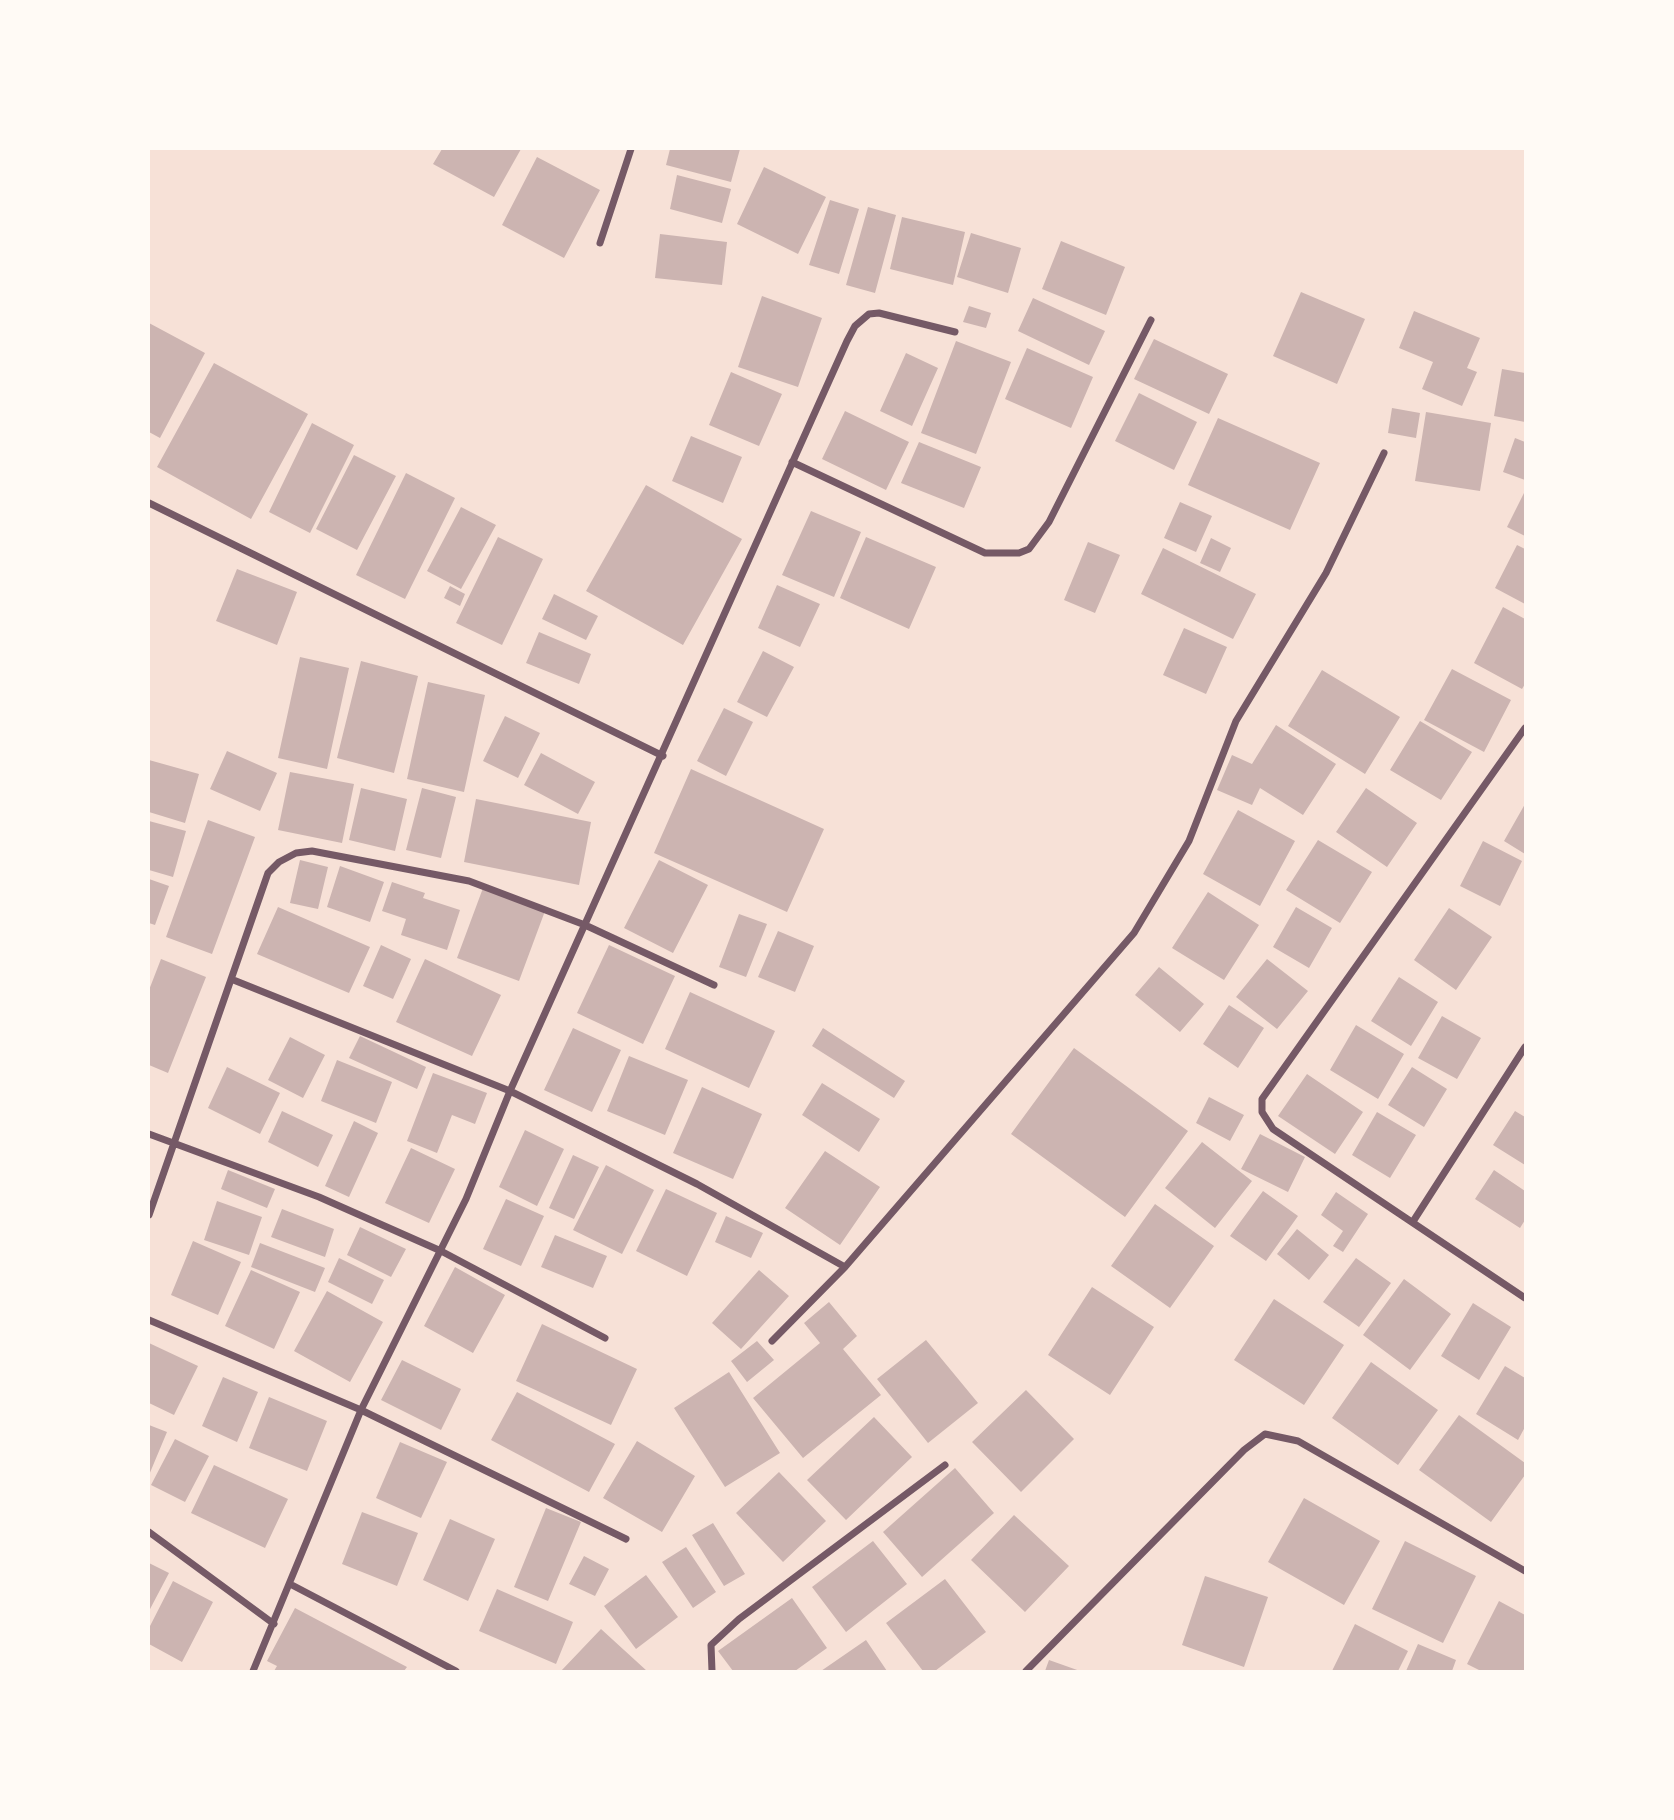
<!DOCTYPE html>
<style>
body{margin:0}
#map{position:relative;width:1674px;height:1820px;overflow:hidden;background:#f7e1d7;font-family:"Titillium Web",sans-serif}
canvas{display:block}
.frame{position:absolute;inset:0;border:150px solid #fffaf5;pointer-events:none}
</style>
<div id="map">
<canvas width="1674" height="1820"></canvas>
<div class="frame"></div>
</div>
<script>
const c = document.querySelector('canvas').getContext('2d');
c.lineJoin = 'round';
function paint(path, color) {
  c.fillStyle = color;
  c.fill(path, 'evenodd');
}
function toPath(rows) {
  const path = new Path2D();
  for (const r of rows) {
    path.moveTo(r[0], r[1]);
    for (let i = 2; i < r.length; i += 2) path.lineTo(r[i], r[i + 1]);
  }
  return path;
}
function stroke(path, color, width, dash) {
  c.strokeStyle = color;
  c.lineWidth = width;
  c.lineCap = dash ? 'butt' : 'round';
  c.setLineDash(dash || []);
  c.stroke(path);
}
paint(toPath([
 [442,149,521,149,494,197,433,164],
 [670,149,740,149,731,182,666,165],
 [537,157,600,190,564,258,502,225],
 [764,167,826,197,798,254,737,224],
 [677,175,731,189,722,223,670,209],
 [830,200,859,209,839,274,809,265],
 [868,207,896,215,875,293,846,285],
 [902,217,965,232,953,285,890,269],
 [971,233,1021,248,1008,293,957,277],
 [660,234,727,242,722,285,655,278],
 [1061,241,1125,267,1106,315,1042,289],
 [1301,292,1365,319,1337,384,1273,356],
 [762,296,822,318,798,387,738,367],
 [1033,298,1105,331,1089,365,1018,331],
 [969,306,991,313,986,328,963,322],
 [1414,311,1480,338,1467,368,1477,372,1462,406,1422,389,1433,362,1399,348],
 [149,323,205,353,160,438,149,432],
 [1154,339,1228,374,1209,414,1134,379],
 [956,341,1011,362,976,454,921,433],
 [1027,348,1093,377,1071,428,1005,399],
 [906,353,938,368,912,426,880,411],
 [214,363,308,414,251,519,157,467],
 [1502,369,1525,373,1525,422,1494,416],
 [731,372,782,394,759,446,709,425],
 [1139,393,1197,422,1174,470,1115,441],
 [1392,408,1420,413,1416,438,1388,433],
 [845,411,909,442,886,490,822,459],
 [1426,412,1491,423,1480,491,1415,481],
 [1218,418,1320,463,1290,530,1188,485],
 [312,423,354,445,310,533,269,512],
 [691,436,742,457,723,503,672,481],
 [1515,438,1525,442,1525,480,1503,472],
 [919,442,981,467,964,508,901,483],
 [354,455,396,476,357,550,316,529],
 [406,473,455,498,405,599,356,575],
 [646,485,742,539,683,645,586,591],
 [1525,491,1525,536,1507,527],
 [1180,502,1212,516,1196,552,1164,538],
 [461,507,496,525,461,589,427,571],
 [811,511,861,532,834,597,782,575],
 [498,537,543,559,502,645,456,623],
 [866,537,936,567,909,629,840,598],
 [1211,538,1231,548,1220,572,1200,563],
 [1088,542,1120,555,1095,613,1064,600],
 [1517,545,1525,549,1525,604,1495,588],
 [1163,548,1256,594,1233,639,1141,594],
 [237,569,297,592,277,645,216,621],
 [777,585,820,604,800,647,758,628],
 [450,586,465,594,460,606,444,598],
 [554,594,598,616,586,640,542,619],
 [1503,607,1525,619,1525,684,1522,689,1474,663],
 [1184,628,1227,647,1206,694,1163,675],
 [539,632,591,654,579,684,526,663],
 [763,651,794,667,767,717,737,702],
 [300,657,349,668,327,769,278,758],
 [361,661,418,676,394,773,337,758],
 [1452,669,1511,700,1484,752,1424,720],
 [1322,670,1400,717,1365,774,1288,726],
 [428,682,485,695,464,792,407,779],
 [724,708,753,722,726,776,697,761],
 [505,716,540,733,518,778,483,761],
 [1420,721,1472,752,1441,800,1390,770],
 [1276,725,1336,764,1303,815,1260,788,1252,805,1217,790,1232,755,1252,764],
 [227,751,277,773,260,811,210,789],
 [541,753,595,782,578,814,524,785],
 [149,760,199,774,185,823,149,812],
 [691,769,824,829,787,912,654,853],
 [290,772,354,784,342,843,278,830],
 [361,788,407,799,395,851,349,840],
 [422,788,456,797,441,858,406,850],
 [1366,788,1417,823,1387,867,1336,832],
 [476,799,591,822,579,885,464,862],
 [1525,804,1525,854,1504,841],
 [1238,810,1295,841,1260,906,1203,874],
 [208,820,255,837,212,954,166,937],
 [149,821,186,831,173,877,149,870],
 [1318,840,1372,872,1340,923,1286,890],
 [1483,841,1522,861,1500,906,1460,886],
 [300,860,328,867,318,909,290,903],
 [659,860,708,885,673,953,624,928],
 [340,866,384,882,370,922,327,907],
 [149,879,169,886,155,925,149,923],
 [392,882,425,893,423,898,460,910,447,950,401,935,406,919,382,911],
 [483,888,545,911,519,981,457,958],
 [1208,892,1259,925,1224,980,1172,948],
 [278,907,370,947,349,993,257,954],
 [1296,907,1332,928,1309,968,1273,947],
 [1449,908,1492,937,1456,990,1414,960],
 [739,914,767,924,746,977,719,967],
 [778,931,814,946,795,992,758,977],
 [381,945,411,959,393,999,363,986],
 [609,945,675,976,643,1044,577,1013],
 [161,959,206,977,168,1073,149,1065,149,990],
 [425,959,501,995,472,1056,396,1022],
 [1267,959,1308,991,1277,1029,1236,997],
 [1159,967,1204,1004,1180,1032,1135,995],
 [1399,977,1438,1002,1411,1046,1371,1021],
 [690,992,775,1031,749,1088,665,1049],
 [1229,1005,1264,1028,1238,1068,1203,1044],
 [1442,1016,1481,1038,1457,1079,1418,1058],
 [1356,1025,1404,1054,1378,1099,1330,1070],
 [573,1028,621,1050,592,1112,544,1090],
 [823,1028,905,1081,894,1098,812,1046],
 [360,1036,426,1067,417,1089,349,1058],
 [290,1037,325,1055,303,1098,268,1080],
 [1074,1048,1188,1131,1125,1217,1011,1134],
 [629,1056,688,1080,665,1135,607,1111],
 [337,1060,392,1082,376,1123,321,1101],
 [227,1067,280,1093,260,1134,208,1108],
 [1412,1067,1447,1089,1424,1127,1388,1105],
 [433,1073,487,1093,475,1124,452,1115,437,1153,407,1141],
 [1307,1074,1363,1112,1335,1154,1278,1116],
 [822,1083,880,1119,859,1152,802,1115],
 [702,1087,762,1114,733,1179,673,1153],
 [1209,1097,1244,1115,1230,1141,1196,1123],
 [282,1111,333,1135,318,1167,268,1142],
 [1515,1111,1525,1117,1525,1165,1493,1145],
 [1377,1112,1416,1135,1390,1178,1352,1155],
 [354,1121,378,1133,349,1197,325,1186],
 [525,1130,564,1149,537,1206,499,1187],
 [1260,1134,1305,1157,1288,1192,1241,1169],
 [1202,1142,1252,1181,1215,1228,1165,1188],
 [411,1148,455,1169,429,1223,385,1203],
 [825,1151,880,1187,840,1245,785,1208],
 [573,1155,599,1167,574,1219,549,1208],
 [606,1165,654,1190,622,1254,573,1230],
 [228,1170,275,1189,267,1208,221,1189],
 [1494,1170,1525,1191,1525,1220,1520,1228,1475,1199],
 [666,1189,717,1213,687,1276,636,1251],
 [1263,1191,1298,1216,1266,1261,1230,1236],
 [1336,1192,1368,1214,1343,1252,1333,1246,1343,1231,1321,1215],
 [506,1199,544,1216,521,1266,483,1249],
 [217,1201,262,1217,249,1255,204,1240],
 [1155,1204,1214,1246,1170,1308,1111,1266],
 [282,1209,334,1229,325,1257,271,1237],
 [726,1216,763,1233,751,1258,715,1242],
 [360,1227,406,1249,391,1277,347,1255],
 [1297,1229,1329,1255,1309,1280,1277,1254],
 [555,1235,607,1256,593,1288,541,1267],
 [193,1241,241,1262,218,1315,171,1295],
 [260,1243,325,1268,315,1292,251,1267],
 [339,1258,384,1280,372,1304,328,1282],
 [1356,1258,1391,1283,1359,1327,1323,1302],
 [455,1267,505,1295,473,1353,424,1326],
 [251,1270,300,1292,274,1349,225,1326],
 [759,1270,789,1296,741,1349,712,1323],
 [1404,1279,1451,1314,1410,1370,1363,1335],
 [1092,1287,1154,1327,1110,1395,1048,1355],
 [327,1291,383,1322,350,1382,294,1351],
 [1274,1299,1344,1345,1304,1405,1234,1360],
 [829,1302,857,1336,843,1349,881,1395,803,1458,753,1398,820,1343,804,1323],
 [1473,1303,1511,1327,1479,1380,1441,1356],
 [542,1324,637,1369,611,1425,516,1381],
 [926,1340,978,1403,928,1443,877,1379],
 [757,1341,774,1360,747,1382,731,1361],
 [149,1343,198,1366,174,1415,149,1403],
 [402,1360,461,1389,441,1430,381,1400],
 [1371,1362,1438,1410,1398,1465,1332,1418],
 [1505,1366,1525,1378,1525,1427,1518,1440,1476,1414],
 [729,1372,780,1453,725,1487,674,1408],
 [223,1377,258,1392,237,1442,202,1426],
 [1026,1390,1074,1439,1021,1492,972,1442],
 [517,1392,615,1444,589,1492,491,1440],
 [269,1397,327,1421,307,1471,249,1448],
 [1459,1415,1525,1463,1525,1475,1491,1522,1419,1470],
 [874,1417,912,1457,846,1520,807,1480],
 [149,1425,167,1432,149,1475],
 [175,1439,209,1456,185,1502,151,1485],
 [637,1441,695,1476,662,1532,603,1498],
 [400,1442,447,1462,421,1518,376,1498],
 [214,1465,288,1499,265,1548,191,1513],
 [955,1468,994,1513,922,1577,883,1532],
 [779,1472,826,1521,783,1562,736,1513],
 [1304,1498,1380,1541,1344,1605,1268,1562],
 [546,1508,581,1522,548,1601,514,1587],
 [362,1512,418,1533,397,1586,342,1564],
 [1014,1515,1069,1566,1025,1612,971,1560],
 [450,1519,495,1539,468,1601,423,1580],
 [713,1523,745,1574,724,1586,692,1535],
 [873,1541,907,1584,846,1632,812,1587],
 [1405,1541,1476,1576,1443,1643,1372,1609],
 [686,1547,716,1592,693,1608,662,1562],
 [584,1556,609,1569,595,1596,569,1584],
 [149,1563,169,1573,149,1611],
 [646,1575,678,1617,636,1649,604,1606],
 [1205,1576,1268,1597,1244,1667,1182,1645],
 [945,1579,986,1632,935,1671,923,1671,886,1623],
 [173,1581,213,1602,182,1662,149,1644,149,1628],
 [497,1589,573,1622,556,1664,479,1631],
 [792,1598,827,1648,795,1671,733,1671,718,1651],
 [1499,1601,1525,1615,1525,1671,1481,1671,1467,1664],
 [295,1608,407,1667,404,1671,274,1671,277,1666,267,1661],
 [1355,1624,1408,1651,1398,1671,1332,1671],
 [601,1629,647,1671,561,1671],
 [866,1640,887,1671,821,1671],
 [1418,1644,1456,1660,1452,1671,1406,1671],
 [1049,1660,1080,1671,1045,1671]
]), '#ccb4b1');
stroke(toPath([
 [600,243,631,149],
 [792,462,985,553,1019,553,1029,549,1049,522,1151,320],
 [149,503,663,756],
 [1525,728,1262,1099,1262,1112,1273,1129,1525,1298],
 [231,979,510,1091,697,1184,845,1267,1134,933,1189,841,1236,721,1326,573,1384,453],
 [149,1134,319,1197,441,1251,605,1338],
 [149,1215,268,873,279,862,296,853,312,851,469,881,585,925,714,985],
 [1414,1220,1525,1047],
 [149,1320,361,1410,626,1539],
 [772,1341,845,1267],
 [149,1532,274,1624],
 [290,1584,456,1671],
 [253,1671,361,1410,466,1199,510,1091,847,341,855,326,869,314,879,313,955,332],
 [712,1671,711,1645,739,1619,945,1465],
 [1026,1671,1244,1450,1265,1434,1298,1441,1525,1571]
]), '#755966', 7);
</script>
